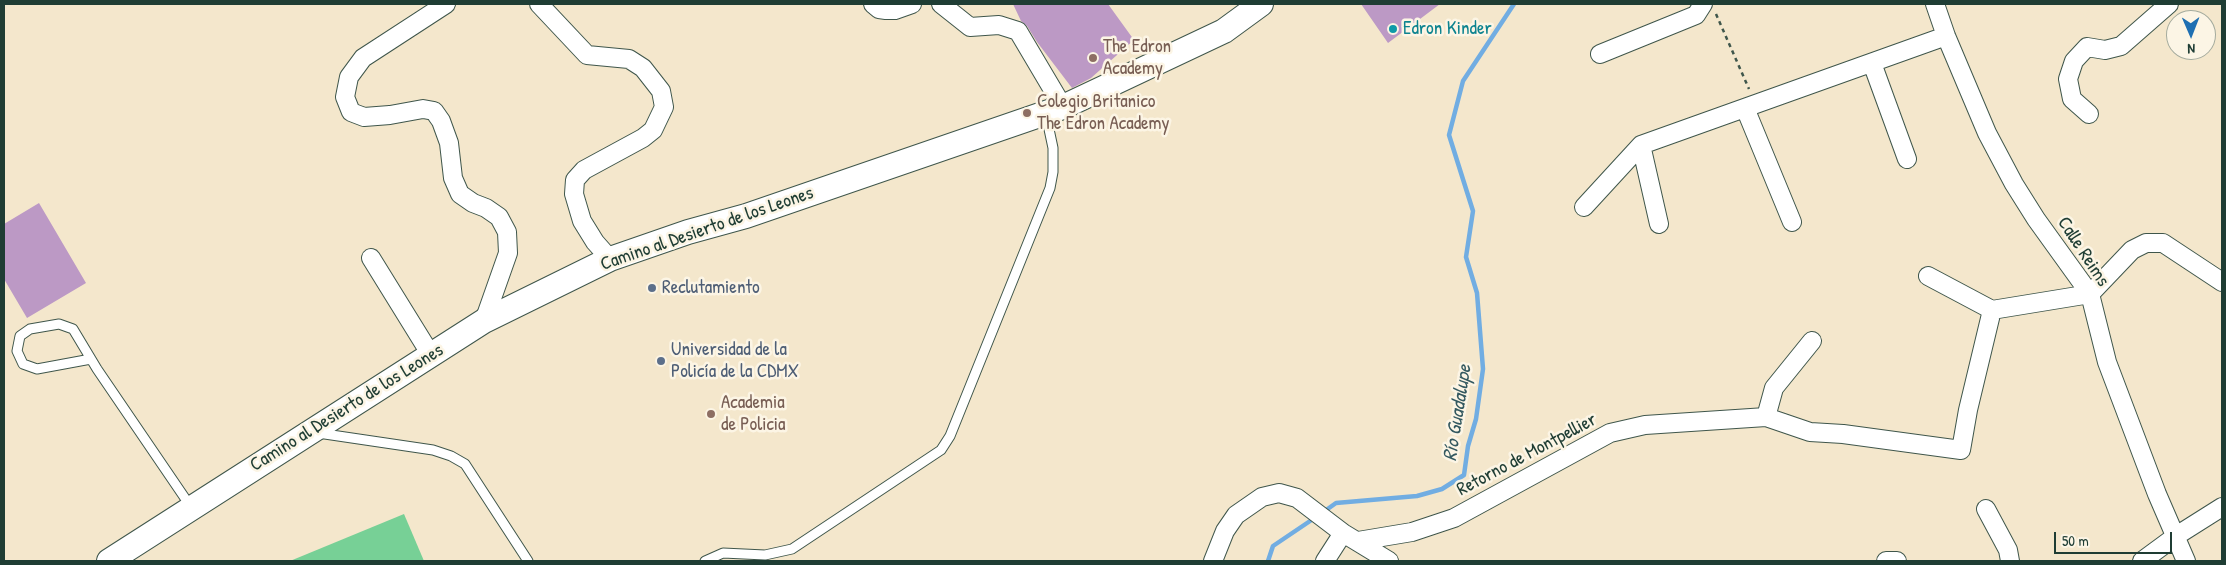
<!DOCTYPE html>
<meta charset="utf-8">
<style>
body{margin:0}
#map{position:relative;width:2226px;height:565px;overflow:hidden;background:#f4e7cc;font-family:"Patrick Hand",sans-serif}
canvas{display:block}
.frame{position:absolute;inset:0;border:5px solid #1f3d34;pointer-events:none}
.north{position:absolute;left:2166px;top:10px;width:50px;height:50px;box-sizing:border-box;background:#fcf5e5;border:1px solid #a4ab9e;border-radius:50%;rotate:179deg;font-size:14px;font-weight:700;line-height:20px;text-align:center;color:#1f3d34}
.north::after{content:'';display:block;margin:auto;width:18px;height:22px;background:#1f6fb2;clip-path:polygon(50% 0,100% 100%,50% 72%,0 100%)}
.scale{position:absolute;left:2054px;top:532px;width:118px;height:22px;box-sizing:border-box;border:2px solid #1f3d34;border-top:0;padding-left:6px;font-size:15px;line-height:18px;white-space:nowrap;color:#1f3d34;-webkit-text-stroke:4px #fcf5e5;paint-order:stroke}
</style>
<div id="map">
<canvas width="2226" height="565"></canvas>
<div class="frame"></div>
<div class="north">N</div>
<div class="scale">50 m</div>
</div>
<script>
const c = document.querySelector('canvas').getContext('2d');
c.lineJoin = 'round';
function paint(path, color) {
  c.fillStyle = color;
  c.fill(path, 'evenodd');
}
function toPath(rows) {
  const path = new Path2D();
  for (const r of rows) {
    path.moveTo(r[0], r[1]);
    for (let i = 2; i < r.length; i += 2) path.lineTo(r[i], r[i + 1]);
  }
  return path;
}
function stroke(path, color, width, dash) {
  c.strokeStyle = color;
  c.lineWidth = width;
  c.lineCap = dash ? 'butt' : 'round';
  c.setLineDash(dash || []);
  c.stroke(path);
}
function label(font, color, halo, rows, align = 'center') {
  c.font = font + ' "Patrick Hand",sans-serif';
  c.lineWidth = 5;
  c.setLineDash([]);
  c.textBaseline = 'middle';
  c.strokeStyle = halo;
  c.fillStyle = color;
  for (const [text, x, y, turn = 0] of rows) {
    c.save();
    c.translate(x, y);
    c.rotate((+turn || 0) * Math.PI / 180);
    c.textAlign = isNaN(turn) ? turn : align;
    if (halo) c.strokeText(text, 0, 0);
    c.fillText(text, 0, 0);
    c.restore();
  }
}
paint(toPath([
 [404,514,424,561,290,561]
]), '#77d096');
stroke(toPath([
 [1322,513,1336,503,1417,496,1442,489,1464,475,1468,446,1476,419,1483,369,1477,293,1466,257,1473,211,1449,135,1463,81,1514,4],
 [1268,561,1273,546,1316,517]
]), '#71ade2', 4.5);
paint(toPath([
 [1013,4,1108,4,1134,40,1091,78,1072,88,1037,42,1027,26,1021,21],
 [1361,4,1440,4,1388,43],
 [39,203,86,283,27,318,4,279,4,224]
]), '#bc99c5');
const lane = toPath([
 [91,359,37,369,23,364,17,351,20,336,30,329,59,324,73,329,97,369,191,507],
 [318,433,433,450,451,456,465,464,528,561],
 [705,561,723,553,765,555,792,549,941,450,950,436,1050,188,1053,172,1053,148,1046,115]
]);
const street = toPath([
 [446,4,363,58,349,77,345,97,351,112,364,117,390,115,423,109,434,111,441,121,449,143,453,178,460,194,473,203,486,208,499,217,507,232,508,253,484,321],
 [539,4,587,55,629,59,643,68,661,91,664,107,653,130,643,138,584,170,575,180,574,194,582,221,595,242,610,259],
 [873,4,879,9,886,10,895,10,912,4],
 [941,4,970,27,999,25,1018,31,1063,107],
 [1935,4,1946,36,1987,133,2014,184,2036,219,2090,294,2107,362,2157,494,2186,561],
 [1600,54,1696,15,1703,4],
 [1872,63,1907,159],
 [1745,108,1792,222],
 [2089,114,2072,99,2068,79,2074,61,2087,47,2105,50,2121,46,2169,4],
 [1641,145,1659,224],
 [1584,207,1641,145,1946,36],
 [371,258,431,355],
 [1928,276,1992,310,2090,294,2132,250,2146,243,2163,243,2222,282],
 [1766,417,1774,388,1812,341],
 [1986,509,2008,550,2010,561],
 [1358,541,1412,532,1454,518,1610,433,1645,425,1766,417,1810,432,1843,434,1961,450,1968,410,1992,310],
 [1213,561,1225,531,1236,515,1262,497,1279,493,1297,498,1343,533,1389,561],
 [1325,561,1343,533],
 [1886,561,1897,561],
 [2142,561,2176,536,2222,507]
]);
const secondary = toPath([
 [109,561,484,321,610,259,688,232,746,216,1063,107,1224,31,1261,4]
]);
stroke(lane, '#3f564b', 11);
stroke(street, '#3f564b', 20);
stroke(secondary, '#3f564b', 26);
stroke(toPath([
 [1716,14,1749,89]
]), '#3f564b', 2.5, [4, 4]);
stroke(lane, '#fff', 9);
stroke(street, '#fff', 18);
stroke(secondary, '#fff', 24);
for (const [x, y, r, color] of [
 [1393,29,5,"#0f9aa8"],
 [1093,58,5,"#8d6e63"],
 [1027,113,5,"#8d6e63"],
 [652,288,5,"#5c6f8a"],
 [661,361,5,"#5c6f8a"],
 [711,414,5,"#8d6e63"]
]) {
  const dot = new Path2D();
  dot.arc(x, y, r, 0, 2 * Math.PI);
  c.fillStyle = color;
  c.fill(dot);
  stroke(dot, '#fcf5e5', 2);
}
label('19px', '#0d838f', '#fcf5e5', [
 ["Edron Kinder",1403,29]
], 'left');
label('19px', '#785e54', '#fcf5e5', [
 ["The Edron",1103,47],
 ["Academy",1103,69],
 ["Colegio Britanico",1037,102],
 ["The Edron Academy",1037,124],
 ["Academia",721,403],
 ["de Policia",721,425]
], 'left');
label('19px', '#1f3d34', '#fcf5e5', [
 ["Camino al Desierto de los Leones",707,229,-19],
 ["Calle Reims",2083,252,57],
 ["Camino al Desierto de los Leones",347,408,-32],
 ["Retorno de Montpellier",1527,455,-28]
]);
label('19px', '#4e5e75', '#fcf5e5', [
 ["Reclutamiento",662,288],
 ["Universidad de la",671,350],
 ["Policía de la CDMX",671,372]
], 'left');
label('italic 20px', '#345960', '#fcf5e5', [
 ["Río Guadalupe",1458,413,-81]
]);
</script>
